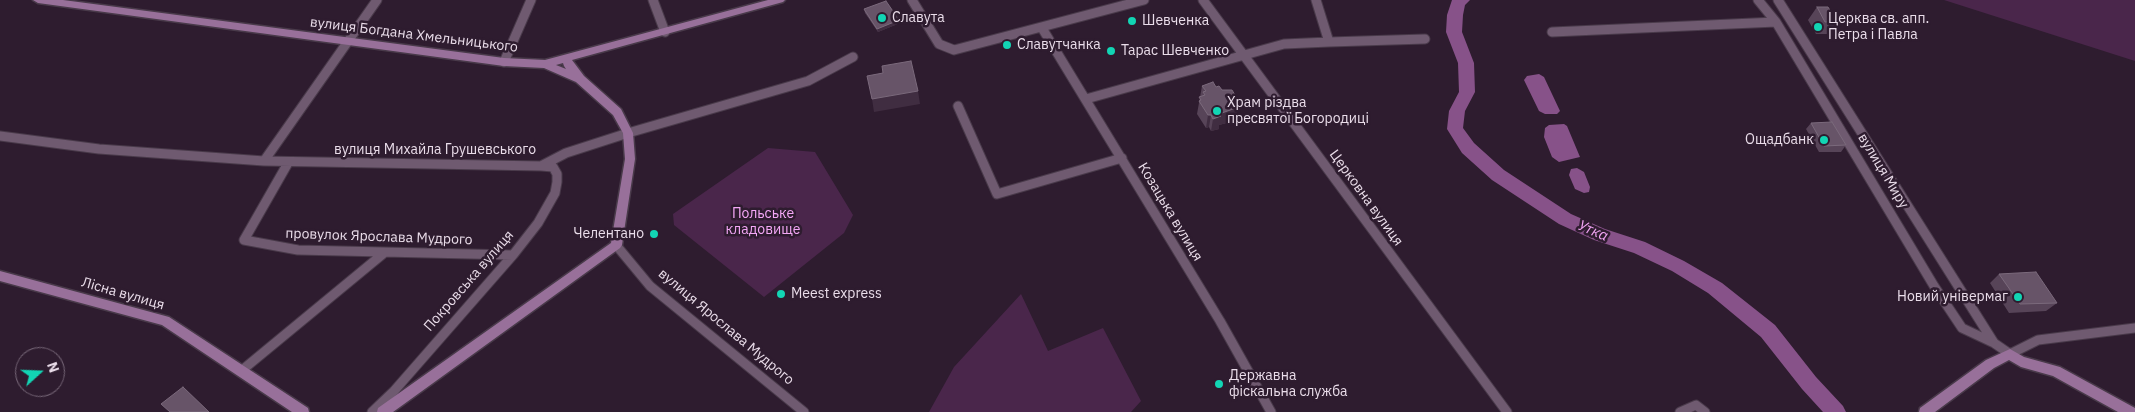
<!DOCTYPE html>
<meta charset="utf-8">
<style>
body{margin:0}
#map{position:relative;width:2135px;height:412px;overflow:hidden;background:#2e1c2f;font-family:"IBM Plex Sans",sans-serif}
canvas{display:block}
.north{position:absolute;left:15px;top:347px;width:50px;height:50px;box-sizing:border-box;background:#2e1c2f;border:1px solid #79697a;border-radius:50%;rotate:70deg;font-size:14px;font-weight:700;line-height:20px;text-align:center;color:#eaddea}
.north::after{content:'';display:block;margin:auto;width:18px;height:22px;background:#12d5b4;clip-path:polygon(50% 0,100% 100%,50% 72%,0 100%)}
</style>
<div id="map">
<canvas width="2135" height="412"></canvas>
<div class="north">N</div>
</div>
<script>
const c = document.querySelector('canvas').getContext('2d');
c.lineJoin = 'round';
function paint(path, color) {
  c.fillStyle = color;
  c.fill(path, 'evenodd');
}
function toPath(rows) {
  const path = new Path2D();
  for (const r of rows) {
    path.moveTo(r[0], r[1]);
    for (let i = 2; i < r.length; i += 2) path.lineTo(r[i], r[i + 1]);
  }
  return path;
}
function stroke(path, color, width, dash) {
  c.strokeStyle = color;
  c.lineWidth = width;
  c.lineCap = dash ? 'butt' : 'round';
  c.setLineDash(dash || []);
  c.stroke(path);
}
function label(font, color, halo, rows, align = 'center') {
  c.font = font + ' "IBM Plex Sans",sans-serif';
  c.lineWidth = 5;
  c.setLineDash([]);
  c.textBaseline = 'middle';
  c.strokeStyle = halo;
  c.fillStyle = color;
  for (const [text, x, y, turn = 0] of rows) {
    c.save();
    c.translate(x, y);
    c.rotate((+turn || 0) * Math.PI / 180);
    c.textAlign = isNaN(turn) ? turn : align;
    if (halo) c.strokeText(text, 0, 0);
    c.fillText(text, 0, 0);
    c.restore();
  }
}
paint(toPath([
 [1944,0,2135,0,2135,61],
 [768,148,815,152,853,215,844,233,764,297,674,225,673,214],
 [1021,294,1048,351,1103,328,1141,401,1131,412,929,412,954,367]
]), '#4a264b');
paint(toPath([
 [1539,74,1544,77,1560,111,1557,114,1545,114,1539,111,1524,80,1527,76],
 [1564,124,1567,126,1580,157,1559,162,1552,157,1544,137,1545,128,1549,125],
 [1577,168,1584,172,1590,187,1589,192,1584,193,1575,189,1569,175,1571,169]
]), '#875289');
paint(toPath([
 [1452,0,1470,0,1465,5,1463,15,1462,32,1474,63,1475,92,1465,111,1463,128,1474,143,1504,170,1571,214,1605,229,1645,242,1684,261,1722,283,1775,325,1816,377,1843,406,1846,412,1823,412,1802,389,1761,337,1708,293,1672,271,1634,253,1594,240,1559,224,1492,180,1462,153,1447,129,1449,111,1459,92,1458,63,1446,32,1447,15,1452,0]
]), '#875289');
const minor = toPath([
 [653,0,665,32],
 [912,0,939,44,954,50,1144,0],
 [1203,0,1507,412],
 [1758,0,1776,22,1934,286,1962,328,1994,343,2010,354,2038,340,2135,328],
 [1778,0,1994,343],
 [1042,28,1220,321,1271,412],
 [1552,32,1776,22],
 [1329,42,1425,39],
 [504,62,531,0],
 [1086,99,1284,44,1329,42,1316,0],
 [958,106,997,194,1122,158],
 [0,136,99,149,264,161,541,166,566,153,628,133,808,81,853,57],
 [264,161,377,0],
 [288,163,244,240,298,250,513,255],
 [616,245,650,286,804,412],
 [241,371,384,253],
 [372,412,394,391,513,255,538,223,555,193,557,182,557,174,553,167,541,166],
 [1680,412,1696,405,1705,412]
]);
const major = toPath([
 [33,0,63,0,504,58,545,60,768,0,785,0,783,2,572,60,584,76,621,109,633,133,635,159,622,245,620,248,393,412,377,412,378,408,611,243,625,159,623,133,613,115,576,82,544,68,504,66,38,3,33,0],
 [563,63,564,66,566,69,556,65,563,63],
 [0,271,169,317,308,408,309,412,292,412,162,325,0,281,0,271],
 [2010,349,2024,357,2060,367,2135,408,2135,412,2118,412,2053,376,2021,367,2009,360,1994,368,1935,412,1919,412,1920,408,1986,360,2010,349]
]);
stroke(minor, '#493a4a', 11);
stroke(major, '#493a4a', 3);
stroke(minor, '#6f5a70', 9);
paint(major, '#98709a');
paint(toPath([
 [1817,7,1837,22,1828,34,1816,34,1808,20],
 [864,9,899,20,900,23,878,32,865,13],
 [1202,86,1216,87,1222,90,1238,100,1236,118,1234,119,1234,121,1219,125,1219,129,1211,131,1209,127,1206,128,1197,114],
 [1811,123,1846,145,1841,152,1819,152,1806,129],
 [1999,274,2057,303,2046,311,2009,313,1990,283]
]), '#574458');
paint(toPath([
 [899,20,900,23,878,32,877,29],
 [918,91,920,104,874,112,872,99],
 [1238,100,1237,106,1238,106,1236,118,1234,119,1234,121,1219,125,1219,129,1211,131,1213,119,1235,101],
 [1208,115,1211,115,1209,127,1206,128]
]), '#402d41');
const building = toPath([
 [886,1,899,20,877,29,864,9,886,1],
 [1817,7,1828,7,1837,22,1825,22,1817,7],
 [911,61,918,91,872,99,867,76,883,73,882,66,911,61],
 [1213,82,1216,87,1219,86,1222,90,1232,90,1238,100,1235,101,1238,106,1235,107,1236,108,1219,114,1221,116,1213,119,1211,115,1208,115,1199,101,1201,100,1199,97,1205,95,1203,92,1206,91,1202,86,1213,82],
 [1832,122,1846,145,1824,146,1811,123,1832,122],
 [2036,272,2057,303,2020,304,1999,274,2036,272],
 [183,387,209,412,170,412,161,404,183,387]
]);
paint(building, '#675468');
stroke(building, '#7b6a7c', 1);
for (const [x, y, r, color] of [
 [882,18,5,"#12d5b4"],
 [1132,21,5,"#12d5b4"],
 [1818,27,5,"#12d5b4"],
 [1007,45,5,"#12d5b4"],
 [1111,51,5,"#12d5b4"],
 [1217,111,5,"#12d5b4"],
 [1824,140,5,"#12d5b4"],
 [654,234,5,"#12d5b4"],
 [781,294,5,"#12d5b4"],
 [2018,297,5,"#12d5b4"],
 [1219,384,5,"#12d5b4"]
]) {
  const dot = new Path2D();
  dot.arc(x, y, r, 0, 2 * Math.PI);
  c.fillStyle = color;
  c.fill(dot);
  stroke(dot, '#2e1c2f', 2);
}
label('14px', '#eaddea', '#2e1c2f', [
 ["Славута",892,18],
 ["Церква св. апп.",1828,19],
 ["Петра і Павла",1828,35],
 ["Шевченка",1142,21],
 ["Славутчанка",1017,45],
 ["Тарас Шевченко",1121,51],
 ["Храм різдва",1227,103],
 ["пресвятої Богородиці",1227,119],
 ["Ощадбанк",1814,140,"right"],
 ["Челентано",644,234,"right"],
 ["Meest express",791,294],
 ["Новий універмаг",2008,297,"right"],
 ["Державна",1229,376],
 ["фіскальна служба",1229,392]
], 'left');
label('14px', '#eaddea', '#2e1c2f', [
 ["вулиця Богдана Хмельницького",414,35,7],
 ["вулиця Михайла Грушевського",435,150],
 ["вулиця Миру",1883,171,59],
 ["Церковна вулиця",1366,198,54],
 ["Козацька вулиця",1170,212,59],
 ["провулок Ярослава Мудрого",379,237,2],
 ["Покровська вулиця",469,281,-49],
 ["Лісна вулиця",123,294,16],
 ["вулиця Ярослава Мудрого",726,327,40]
]);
label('14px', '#f4a7f6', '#2e1c2f', [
 ["Польське",763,214],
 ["кладовище",763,230]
]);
label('italic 15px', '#f1a4f3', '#2e1c2f', [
 ["Утка",1593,231,23]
]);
</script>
